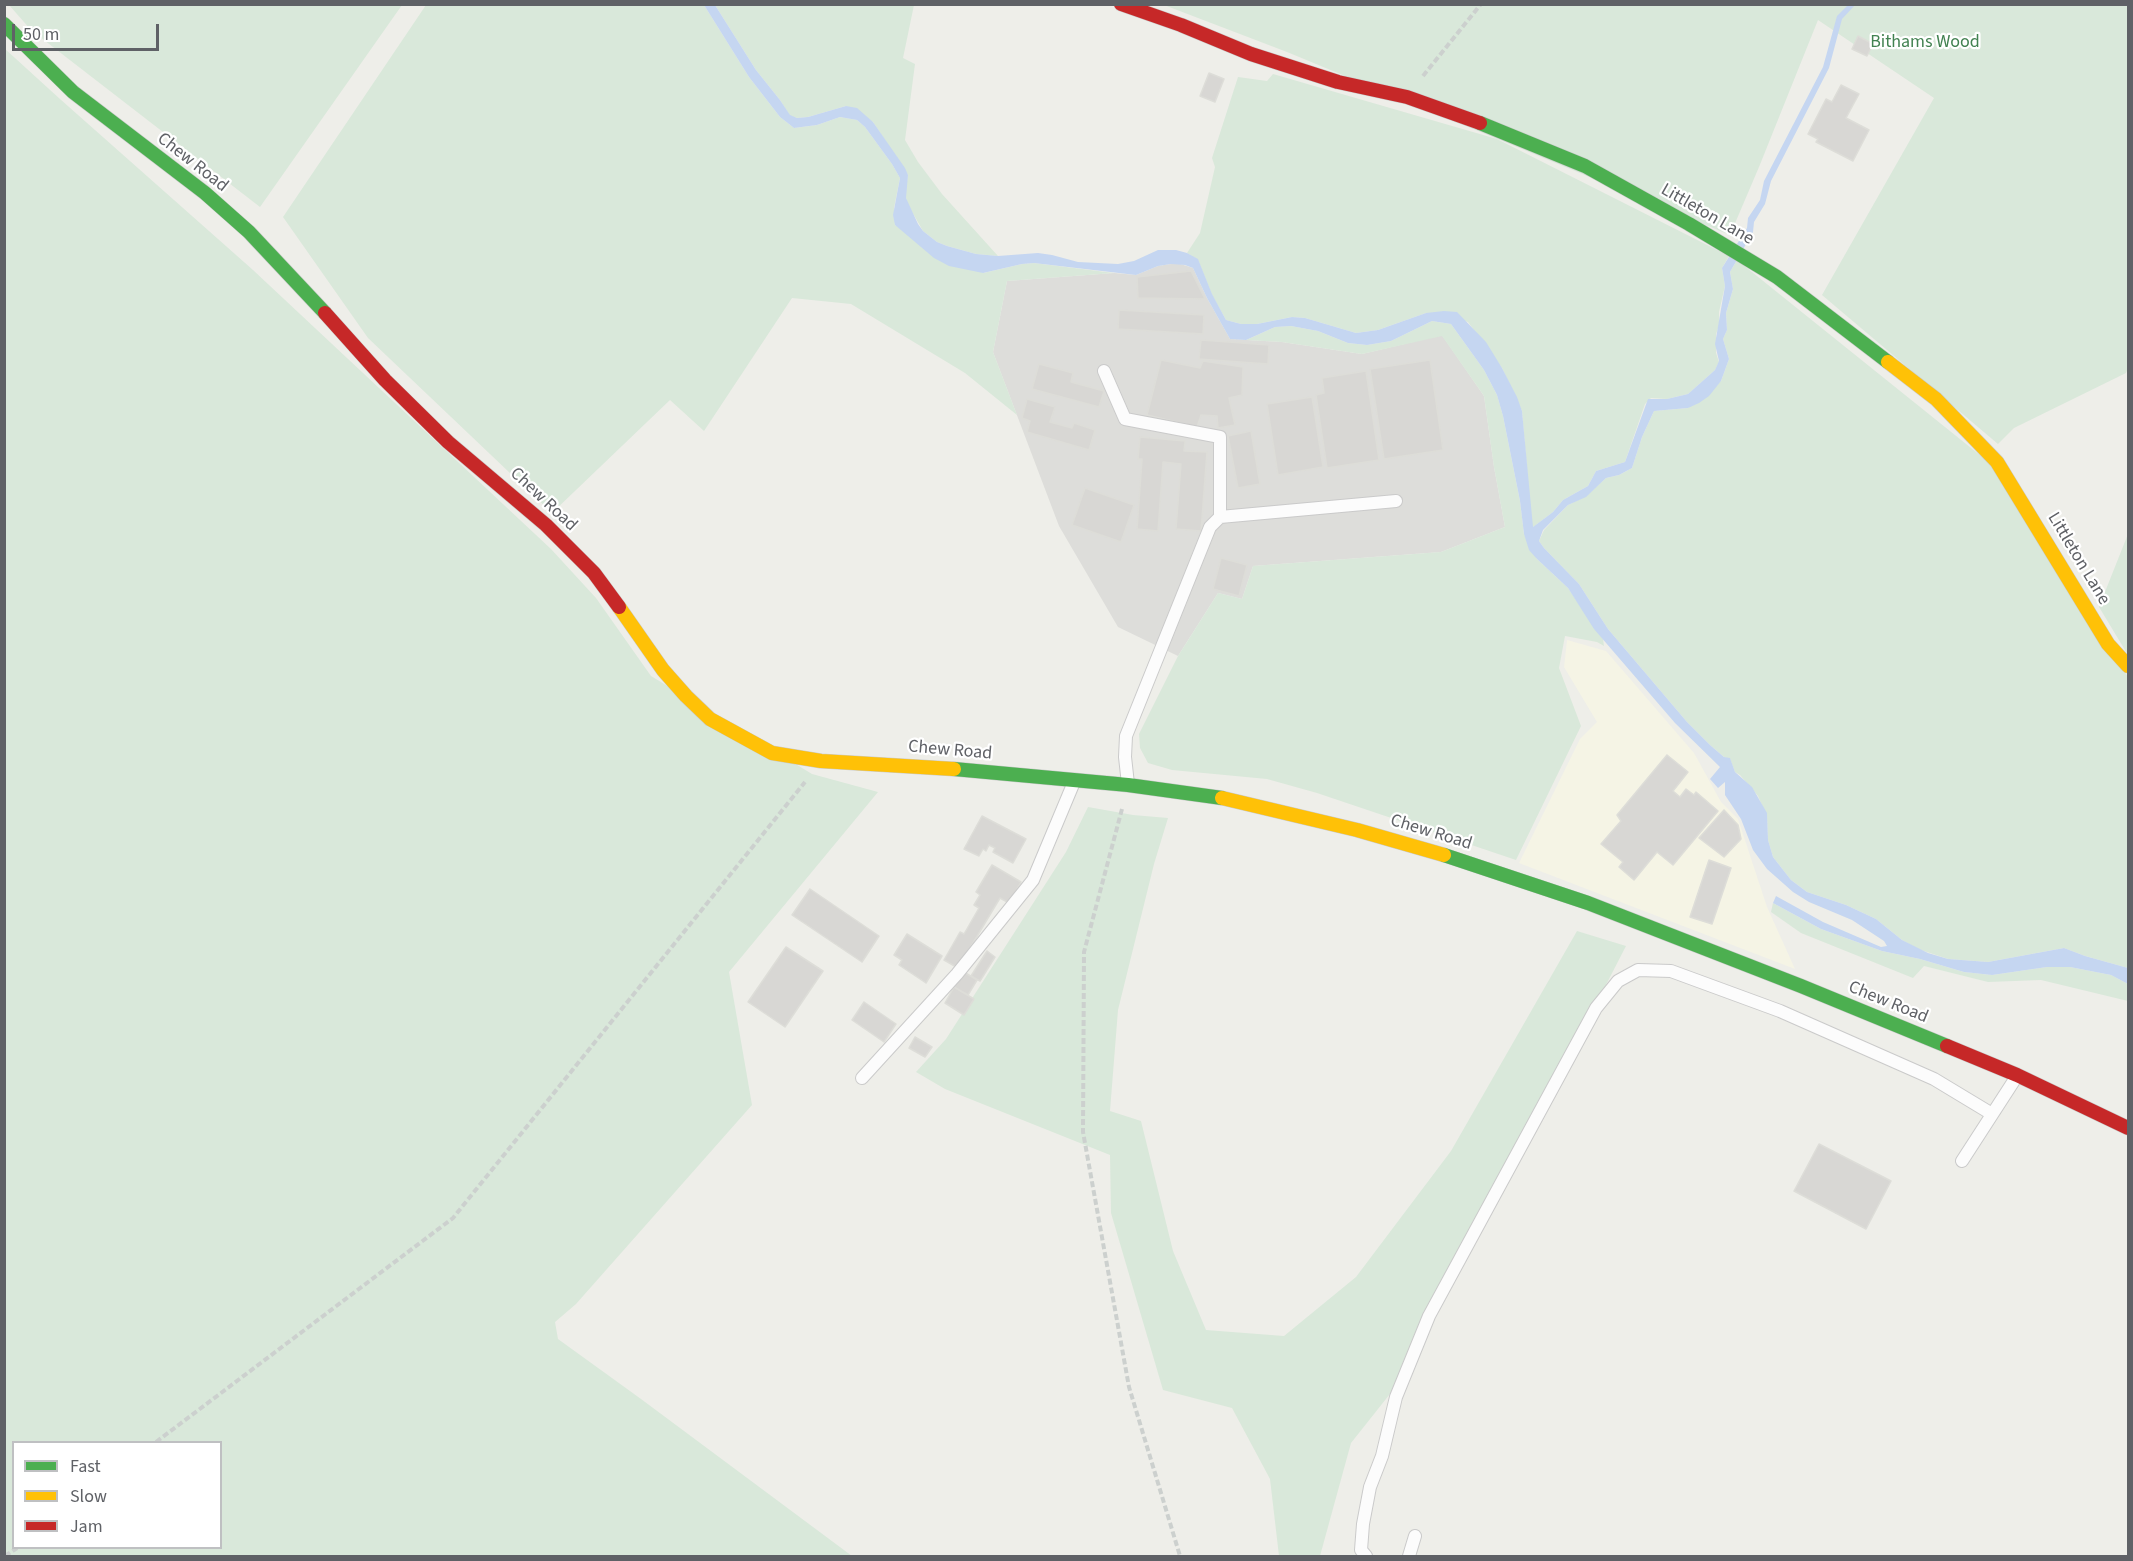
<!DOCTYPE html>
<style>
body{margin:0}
#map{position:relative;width:2133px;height:1561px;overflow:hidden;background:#eeeee9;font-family:"Source Sans 3",sans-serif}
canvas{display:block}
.frame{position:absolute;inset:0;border:6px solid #5f6166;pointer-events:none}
.legend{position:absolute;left:12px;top:1441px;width:210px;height:108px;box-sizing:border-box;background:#fff;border:2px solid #bfc0c2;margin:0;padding:8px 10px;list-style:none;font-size:18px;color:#5f6166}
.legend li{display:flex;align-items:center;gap:12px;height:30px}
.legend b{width:30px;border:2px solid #bfc0c2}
.scale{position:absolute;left:12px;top:24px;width:147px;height:27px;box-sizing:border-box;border:3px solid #5f6166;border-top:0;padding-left:8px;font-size:18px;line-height:21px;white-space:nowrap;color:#5f6166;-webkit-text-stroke:4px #fff;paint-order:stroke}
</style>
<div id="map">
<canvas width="2133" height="1561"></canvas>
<div class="frame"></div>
<ul class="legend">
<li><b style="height:8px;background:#4caf50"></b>Fast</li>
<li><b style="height:8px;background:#ffc107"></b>Slow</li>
<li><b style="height:8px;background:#c62828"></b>Jam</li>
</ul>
<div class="scale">50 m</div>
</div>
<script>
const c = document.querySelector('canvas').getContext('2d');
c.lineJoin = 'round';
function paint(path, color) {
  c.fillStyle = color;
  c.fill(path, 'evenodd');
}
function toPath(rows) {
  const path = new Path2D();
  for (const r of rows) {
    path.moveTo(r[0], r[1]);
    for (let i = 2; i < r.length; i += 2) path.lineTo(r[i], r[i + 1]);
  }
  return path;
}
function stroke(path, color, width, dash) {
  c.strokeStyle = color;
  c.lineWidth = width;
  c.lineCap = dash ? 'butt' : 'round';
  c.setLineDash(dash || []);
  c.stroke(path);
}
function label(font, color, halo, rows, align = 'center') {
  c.font = font + ' "Source Sans 3",sans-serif';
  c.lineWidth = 4.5;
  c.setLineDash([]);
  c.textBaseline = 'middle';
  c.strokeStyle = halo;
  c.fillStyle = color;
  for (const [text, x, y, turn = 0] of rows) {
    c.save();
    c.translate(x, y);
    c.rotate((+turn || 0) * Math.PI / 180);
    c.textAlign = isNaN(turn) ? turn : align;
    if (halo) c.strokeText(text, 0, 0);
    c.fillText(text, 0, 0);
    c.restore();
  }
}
paint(toPath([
 [1567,640,1606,651,1694,753,1721,802,1738,819,1767,907,1795,969,1519,863,1580,739,1597,722,1564,667]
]), '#f5f4e5');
paint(toPath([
 [1177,263,1193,268,1207,298,1230,339,1282,342,1362,354,1442,335,1484,396,1494,467,1505,527,1441,552,1253,566,1242,599,1218,593,1178,656,1118,627,1059,526,993,352,1007,281,1114,273,1136,275,1158,266]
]), '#ddddda');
paint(toPath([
 [9,5,402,5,260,207,31,30],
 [426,5,704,5,749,77,780,117,794,128,817,125,840,117,857,120,865,127,892,164,900,178,894,208,895,225,983,273,1022,264,1034,263,1114,273,1007,281,993,352,1017,415,965,373,851,304,792,298,704,431,670,400,552,513,368,338,283,217],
 [715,5,914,5,903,58,915,64,905,140,918,162,942,194,998,256,976,254,947,246,937,242,923,231,907,203,905,193,908,175,873,122,846,106,808,117,797,118,790,116,780,100,756,70],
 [1164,5,2128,5,2128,368,2126,373,2014,428,1998,444,1822,295,1934,98,1818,20,1759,167,1730,235,1287,52],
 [4,48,60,99,253,270,551,549,596,598,651,676,812,774,878,792,729,972,752,1105,576,1304,555,1322,558,1339,641,1399,852,1556,5,1556],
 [14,1442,220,1442,220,1548,14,1548],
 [1273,74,1497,139,1729,256,1722,268,1725,286,1719,312,1719,326,1716,334,1716,353,1719,362,1715,370,1688,394,1667,399,1651,398,1645,404,1625,462,1596,471,1588,486,1563,500,1553,512,1532,528,1522,411,1502,368,1468,322,1426,313,1378,330,1356,333,1305,318,1292,317,1257,324,1241,324,1226,320,1212,295,1198,260,1187,253,1200,233,1215,167,1212,158,1238,77,1267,81],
 [1737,260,1996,468,2128,677,2128,968,2085,956,2064,948,1988,962,1948,959,1918,949,1902,940,1876,919,1846,905,1807,892,1791,880,1773,857,1768,840,1767,817,1758,796,1740,775,1735,772,1730,759,1724,757,1710,745,1687,722,1608,629,1579,584,1544,548,1539,541,1544,530,1568,505,1586,496,1606,478,1619,475,1632,468,1642,437,1654,411,1688,408,1721,381,1729,359,1723,339,1727,330,1726,313,1733,289,1730,272],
 [1432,321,1451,324,1484,370,1497,395,1503,416,1520,501,1524,534,1537,559,1568,588,1603,639,1604,646,1597,642,1565,636,1559,668,1581,726,1516,860,1317,793,1267,779,1172,770,1148,763,1140,748,1139,734,1178,656,1218,593,1242,599,1253,566,1441,552,1505,527,1494,467,1484,396,1442,336,1362,354,1282,342,1246,340,1275,327,1291,326,1318,331,1348,343,1367,345,1391,341],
 [2128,534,2128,655,2099,607],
 [1088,807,1133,815,1168,818,1154,864,1118,1010,1110,1111,1141,1121,1173,1251,1206,1330,1284,1336,1356,1277,1451,1151,1577,931,1626,946,1405,1375,1351,1443,1320,1556,1279,1556,1270,1479,1232,1408,1163,1390,1111,1213,1110,1155,945,1089,916,1072,946,1039,1066,852],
 [1773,903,1821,929,1882,951,1920,959,1964,972,1992,975,2047,967,2070,967,2111,975,2128,984,2128,1001,2041,980,1988,982,1924,966,1913,978,1801,933,1771,912]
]), '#d9e8da');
paint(toPath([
 [704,5,715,5,756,70,780,100,790,115,797,118,808,117,846,106,857,108,873,122,905,168,908,175,906,198,918,224,923,231,937,242,947,246,976,254,998,256,1038,253,1052,255,1078,262,1118,264,1134,261,1158,250,1176,250,1187,253,1198,259,1212,294,1226,320,1241,324,1257,324,1292,317,1305,318,1356,333,1378,330,1426,313,1444,311,1457,312,1486,342,1502,368,1517,397,1522,411,1533,527,1553,512,1563,500,1588,486,1596,471,1625,462,1648,399,1667,399,1688,394,1715,370,1719,361,1715,344,1725,286,1722,268,1747,228,1748,218,1760,200,1764,181,1823,67,1837,16,1848,5,1855,5,1842,19,1829,68,1771,181,1765,204,1754,222,1753,232,1730,272,1733,289,1726,313,1727,330,1723,339,1729,359,1721,381,1709,396,1699,403,1688,408,1654,411,1642,437,1632,468,1619,475,1606,478,1586,497,1568,505,1543,530,1539,541,1544,548,1579,584,1608,629,1687,722,1710,745,1724,757,1730,758,1735,772,1752,787,1767,813,1768,840,1773,857,1791,880,1807,892,1846,905,1876,919,1902,940,1928,953,1948,959,1988,962,2064,948,2085,956,2128,968,2128,984,2111,975,2070,967,2047,967,1992,975,1964,972,1920,959,1882,951,1821,929,1773,903,1776,896,1823,922,1881,947,1887,946,1884,941,1852,920,1809,902,1793,892,1767,869,1753,850,1741,819,1725,795,1725,782,1718,788,1710,779,1720,767,1675,723,1594,629,1568,588,1537,559,1529,550,1524,534,1520,501,1503,416,1497,395,1484,370,1451,324,1432,321,1391,341,1367,345,1348,343,1318,331,1291,326,1275,327,1246,340,1230,339,1207,298,1193,268,1185,265,1171,264,1158,266,1136,275,1034,263,1022,264,983,273,949,266,934,258,895,225,893,215,900,178,892,164,865,127,857,120,840,117,817,125,794,128,780,117,749,77]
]), '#c5d6f1');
const building = toPath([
 [1858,36,1873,44,1867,56,1852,49,1858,36],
 [1209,73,1224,79,1215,102,1200,96,1209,73],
 [1841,85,1859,94,1846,118,1869,130,1853,161,1816,142,1818,139,1808,134,1826,99,1832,102,1841,85],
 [1191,271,1205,299,1138,298,1137,277,1191,271],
 [1119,310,1204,315,1203,334,1118,329,1119,310],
 [1201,340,1269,345,1268,364,1199,359,1201,340],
 [1161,360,1200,368,1203,361,1243,367,1242,395,1229,398,1235,425,1218,428,1217,416,1201,415,1197,427,1147,415,1161,360],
 [1430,360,1443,450,1384,459,1370,369,1430,360],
 [1039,364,1073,373,1071,382,1104,391,1099,407,1032,389,1039,364],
 [1366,371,1379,460,1327,468,1316,395,1324,393,1322,378,1366,371],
 [1312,397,1323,467,1278,475,1267,404,1312,397],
 [1027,399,1055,407,1050,422,1072,428,1074,423,1095,430,1089,450,1027,432,1030,421,1022,418,1027,399],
 [1251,431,1260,484,1238,488,1228,436,1251,431],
 [1140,437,1185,441,1184,451,1207,452,1201,531,1176,529,1181,464,1163,462,1158,531,1137,529,1142,459,1138,459,1140,437],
 [1085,488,1134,505,1121,542,1072,525,1085,488],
 [1221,558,1247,565,1239,596,1213,589,1221,558],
 [1667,755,1688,772,1673,791,1680,797,1686,789,1694,795,1696,792,1718,811,1673,865,1657,852,1634,880,1619,867,1623,862,1601,844,1621,821,1617,815,1667,755],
 [1724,810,1738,825,1741,839,1724,857,1699,838,1724,810],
 [982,816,1026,839,1013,863,993,852,995,848,989,845,986,851,983,849,979,856,964,849,982,816],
 [1709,860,1731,868,1712,924,1690,917,1709,860],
 [992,865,1021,882,1009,903,1000,898,958,968,944,960,960,932,964,934,979,908,974,905,980,895,976,892,992,865],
 [810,889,879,936,862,962,792,915,810,889],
 [907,934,942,956,926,983,899,965,902,960,894,955,907,934],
 [786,947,823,971,785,1027,748,1002,786,947],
 [987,951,995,957,980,981,971,976,987,951],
 [964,972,977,980,968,995,954,987,964,972],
 [954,987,974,999,964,1015,945,1003,954,987],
 [864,1002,896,1024,884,1042,852,1020,864,1002],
 [915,1037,932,1047,925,1057,909,1048,915,1037],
 [1819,1144,1891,1181,1866,1229,1794,1191,1819,1144]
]);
paint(building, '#d8d7d4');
stroke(building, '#ddddd8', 1.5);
const lane = toPath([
 [1104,371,1125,419,1220,437,1220,517],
 [1128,784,1125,757,1126,736,1210,527,1220,517,1396,501],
 [862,1078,957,974,1033,880,1074,782],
 [1962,1161,2017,1076],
 [1366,1556,1361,1550,1363,1524,1370,1487,1382,1456,1396,1397,1429,1316,1596,1008,1618,981,1638,970,1671,971,1780,1011,1934,1079,1992,1114],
 [1409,1556,1415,1536]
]);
const fast = toPath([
 [4,24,73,92,205,193,249,232,325,313],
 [1480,123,1585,166,1689,224,1777,277,1888,362],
 [954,769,1128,785,1222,798],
 [1444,855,1588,903,1801,986,1947,1046]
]);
const slow = toPath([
 [1888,362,1936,399,1997,462,2108,644,2128,666],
 [619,607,663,670,686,696,710,719,772,753,821,761,954,769],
 [1222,798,1357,830,1444,855]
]);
const jam = toPath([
 [1121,4,1181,25,1251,54,1338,82,1407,97,1480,123],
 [325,313,385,380,448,442,546,525,594,573,619,607],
 [1947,1046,2017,1075,2128,1128]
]);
stroke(lane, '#cacaca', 14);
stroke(fast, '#c9caca', 15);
stroke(slow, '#c9caca', 15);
stroke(jam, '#c9caca', 15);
stroke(toPath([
 [1423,76,1481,4],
 [1122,809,1084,952,1083,1132,1129,1387,1180,1556],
 [156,1442,453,1218,805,782],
 [5,1556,17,1548]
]), '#ccd0ce', 4, [6, 3]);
stroke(lane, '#fcfcfc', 12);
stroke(fast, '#4caf50', 14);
stroke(slow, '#ffc107', 14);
stroke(jam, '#c62828', 14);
label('18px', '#428251', '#fff', [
 ["Bithams Wood",1925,43]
]);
label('18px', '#5f6166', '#fff', [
 ["Chew Road",192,163,38],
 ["Littleton Lane",1707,215,30],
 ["Chew Road",543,500,43],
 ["Littleton Lane",2078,559,59],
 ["Chew Road",950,751,5],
 ["Chew Road",1431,833,17],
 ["Chew Road",1888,1003,22]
]);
</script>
